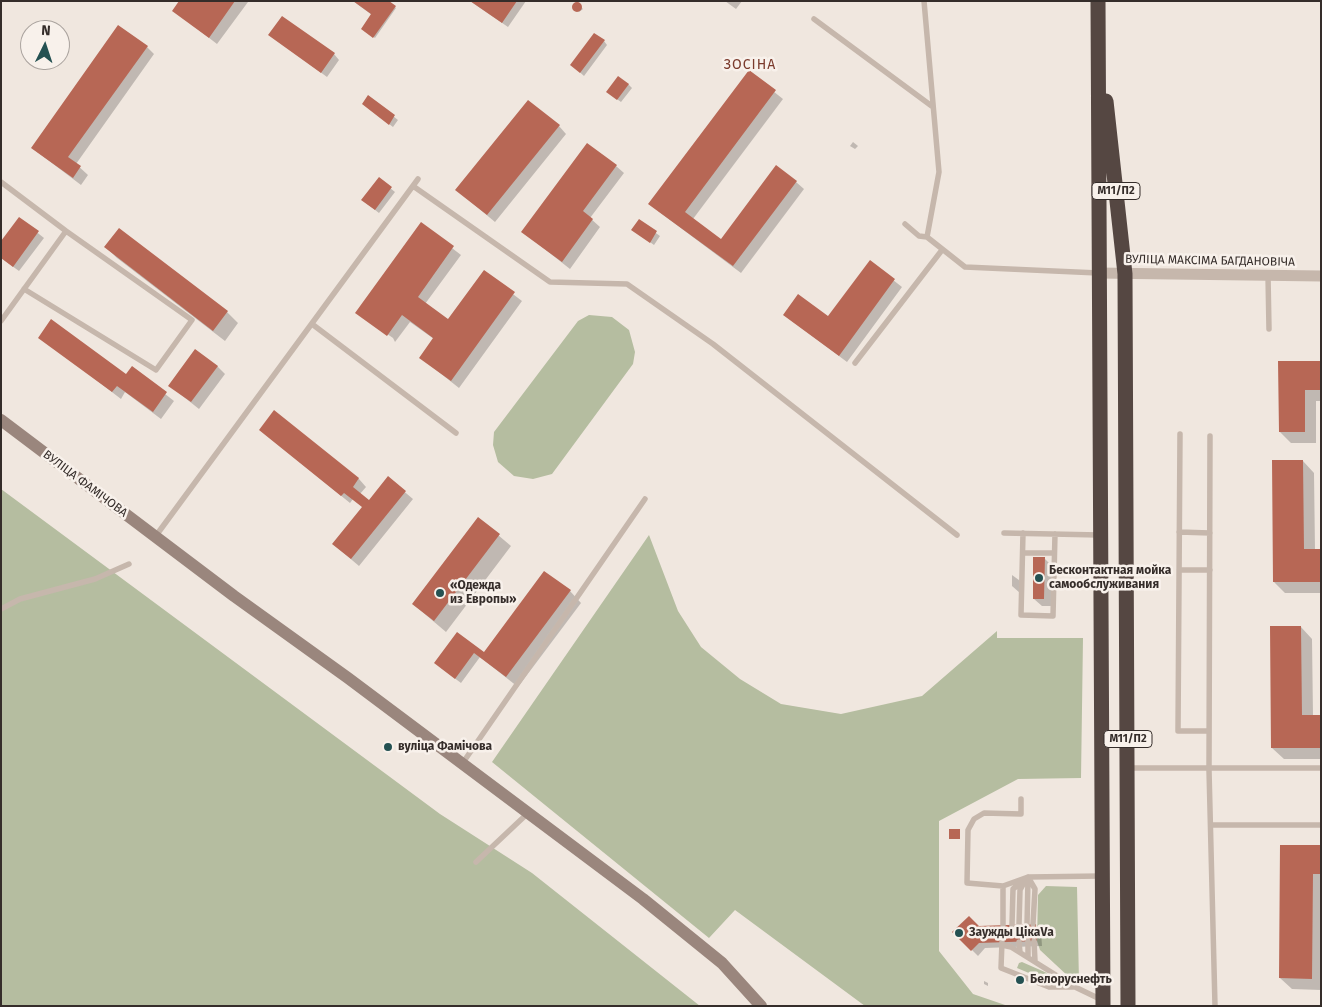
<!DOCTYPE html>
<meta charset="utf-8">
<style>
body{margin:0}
#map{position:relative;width:1322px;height:1007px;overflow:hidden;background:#f0e7df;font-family:"Fira Sans",sans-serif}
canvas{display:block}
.frame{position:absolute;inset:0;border:2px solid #352d2a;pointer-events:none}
.north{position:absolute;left:20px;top:20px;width:50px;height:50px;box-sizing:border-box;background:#f8f1eb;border:1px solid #aaa39e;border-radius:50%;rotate:4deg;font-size:14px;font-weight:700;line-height:20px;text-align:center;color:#352d2a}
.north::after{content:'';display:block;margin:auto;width:18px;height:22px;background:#245152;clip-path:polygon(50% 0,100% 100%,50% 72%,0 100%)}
</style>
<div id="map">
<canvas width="1322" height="1007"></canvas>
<div class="frame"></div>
<div class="north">N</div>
</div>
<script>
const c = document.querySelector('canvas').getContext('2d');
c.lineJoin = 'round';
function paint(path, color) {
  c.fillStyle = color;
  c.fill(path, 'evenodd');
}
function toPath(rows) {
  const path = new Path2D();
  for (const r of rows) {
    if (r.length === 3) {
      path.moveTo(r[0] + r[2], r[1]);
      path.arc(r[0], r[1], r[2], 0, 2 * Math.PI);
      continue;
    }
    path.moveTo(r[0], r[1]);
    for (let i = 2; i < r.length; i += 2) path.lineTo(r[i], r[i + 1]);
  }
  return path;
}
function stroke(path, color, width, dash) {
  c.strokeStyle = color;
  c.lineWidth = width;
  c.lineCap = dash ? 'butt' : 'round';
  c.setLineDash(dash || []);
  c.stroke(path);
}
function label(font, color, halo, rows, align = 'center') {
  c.font = font + ' "Fira Sans",sans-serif';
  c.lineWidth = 5;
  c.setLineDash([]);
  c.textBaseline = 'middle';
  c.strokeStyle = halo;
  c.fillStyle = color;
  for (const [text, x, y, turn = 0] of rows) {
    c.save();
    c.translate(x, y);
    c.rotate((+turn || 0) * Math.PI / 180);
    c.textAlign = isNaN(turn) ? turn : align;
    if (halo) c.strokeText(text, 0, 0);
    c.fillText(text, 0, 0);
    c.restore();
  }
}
paint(toPath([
 [589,315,612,317,629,330,635,352,633,364,552,474,533,479,514,476,498,462,493,445,494,432,578,321],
 [1,489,440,814,532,873,700,1006,1,1006],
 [649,535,678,611,701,647,740,679,781,704,841,714,922,696,997,631,997,638,1083,638,1081,778,1018,779,939,821,939,951,973,994,1008,1006,865,1006,735,910,709,938,492,762],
 [1046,886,1077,887,1079,982,1070,978,1040,950,1037,941,1038,895],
 [1022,962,1047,973,1055,984,1017,968,1019,963]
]), '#b5bda0');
paint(toPath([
 [181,1,247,1,248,2,217,44,174,11],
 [353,1,387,1,396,8,375,38,364,30,372,15],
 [470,1,526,1,508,27],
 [725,1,742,1,736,9],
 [577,3,583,9,579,12,574,7],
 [270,35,334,54,339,60,327,77],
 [604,41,607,45,584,76,575,68],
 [147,47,154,54,76,164,88,175,81,185,32,148],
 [749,72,783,99,693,219,721,240,796,182,804,189,741,273,658,211],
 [628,84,632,88,621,102,611,95],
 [369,97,398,120,393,127,367,107],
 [559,126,566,134,495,222,465,197],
 [853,142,858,146,855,149,850,146],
 [616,166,624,173,590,218,600,227,570,269,523,232],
 [379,179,395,192,379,213,366,203],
 [19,218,44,238,19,271,1,258,1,243],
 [639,221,660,236,654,245,633,230],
 [421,224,461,255,425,304,449,321,484,272,522,301,459,388,421,358,434,339,410,322,395,342,393,338,357,313],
 [106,247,227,312,238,323,225,341,117,258],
 [870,262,902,287,847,362,784,315,828,318],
 [40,337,126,375,132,368,174,401,161,419,125,392,121,399],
 [1321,362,1321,401,1316,401,1316,443,1291,443,1280,432],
 [217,366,225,374,199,409,170,386],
 [275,412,359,479,366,487,360,494,370,502,388,478,413,499,359,566,333,544,363,507,353,499,350,503,260,430],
 [1303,461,1314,473,1315,550,1321,550,1321,593,1285,593,1274,582],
 [478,518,511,546,446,632,413,604],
 [1044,558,1052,566,1051,606,1042,606,1034,599],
 [1012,575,1023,583,1020,593,1012,586],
 [570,591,581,603,518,687,480,657,461,683,441,668,457,633,484,654],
 [1301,627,1312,639,1313,716,1321,716,1321,759,1284,759,1272,748],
 [1321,847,1321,990,1292,989,1280,978],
 [1035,926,1041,931,1042,946,985,948,978,956,954,932],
 [984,981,988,983,988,986,984,984]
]), '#0003');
paint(toPath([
 [179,1,235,1,209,38,172,11],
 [353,1,389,1,396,6,373,38,361,29,371,14],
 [470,1,517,1,502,23],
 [577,7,5],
 [282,16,335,53,321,73,268,35],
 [118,25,148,46,68,157,81,166,73,178,31,148],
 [594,33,605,40,580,73,570,65],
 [749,70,776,90,685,212,721,239,776,165,797,181,733,266,648,204],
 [618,76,629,84,617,100,606,92],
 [368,95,395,115,389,125,362,104],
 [528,100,560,125,487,215,455,190],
 [587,143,617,165,583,211,593,219,562,262,521,232],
 [379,177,392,187,375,210,361,200],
 [19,217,39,231,13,267,1,258,1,241],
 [639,219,657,231,650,243,631,230],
 [421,222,454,246,418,297,448,319,484,270,515,292,451,381,419,358,433,338,402,315,387,336,355,313],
 [119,228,228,311,213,331,104,247],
 [870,260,895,279,839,356,783,315,798,294,828,316],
 [51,319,126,374,132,366,167,392,153,412,117,386,112,392,38,338],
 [195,349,218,366,191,402,168,386],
 [1278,361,1321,361,1321,390,1305,390,1305,432,1279,432],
 [274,410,359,478,353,487,369,500,388,476,406,491,351,559,332,544,362,507,344,493,341,496,259,430],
 [1272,460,1303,460,1304,549,1321,549,1321,582,1273,582],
 [478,517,500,534,434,621,412,604],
 [1033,557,1045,557,1044,599,1033,599],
 [544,571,571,590,506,677,474,653,455,679,434,663,457,632,484,652],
 [1270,626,1301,626,1302,715,1321,715,1321,748,1271,748],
 [949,829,960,829,960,839,949,839],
 [1280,845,1321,845,1321,874,1313,874,1312,979,1279,978],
 [969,916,979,926,1036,924,1037,941,979,943,971,951,952,932]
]), '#b76755');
stroke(toPath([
 [924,1,939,172,927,237],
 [814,19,933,107],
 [1,182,66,231,192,320,156,370,24,289],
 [413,186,550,282,627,284,713,344,957,535],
 [905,224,919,236,927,237,965,267,1098,273],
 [1268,276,1269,329],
 [1,321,66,231],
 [312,324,456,433],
 [855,363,942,250],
 [1180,434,1178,731,1209,731],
 [1210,436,1209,770,1215,1006],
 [1179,532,1210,533],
 [1004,533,1099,535],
 [1023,533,1021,615,1053,616,1055,534],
 [155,537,418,179],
 [1023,553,1054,553],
 [1179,570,1210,570],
 [1,609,20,599,95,579,129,564],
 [462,764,645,499],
 [1128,768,1321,768],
 [1211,825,1321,825],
 [476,862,528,813],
 [1028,877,1035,889,1033,924],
 [1003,886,967,883,968,830,974,819,984,813,1021,814,1021,799],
 [1003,925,1003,886,1028,877,1101,876],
 [1012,925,1013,889,1024,880],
 [1019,925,1020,890,1025,881],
 [1027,925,1028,879],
 [1034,941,1035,961],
 [1002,942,1001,968,1049,987,1075,987],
 [1019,942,1020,952],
 [1002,945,1011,947,1075,987,1102,1000],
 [1028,956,1028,941]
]), '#c6b7ac', 5.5);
stroke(toPath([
 [1098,273,1321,276]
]), '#c6b7ac', 11);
stroke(toPath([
 [1,420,234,596,348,678,643,899,722,963,761,1006]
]), '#9a867d', 12);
stroke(toPath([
 [1098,1,1103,1006],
 [1106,101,1125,274,1128,1006]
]), '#554742', 15);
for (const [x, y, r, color] of [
 [1039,578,5,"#245152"],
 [440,593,5,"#245152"],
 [388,747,5,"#245152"],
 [959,933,5,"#245152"],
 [1020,980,5,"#245152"]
]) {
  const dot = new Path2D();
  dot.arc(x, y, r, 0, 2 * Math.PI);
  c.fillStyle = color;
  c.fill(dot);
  stroke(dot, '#f8f1eb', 2);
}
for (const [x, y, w] of [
 [1116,191,48],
 [1128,739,48]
]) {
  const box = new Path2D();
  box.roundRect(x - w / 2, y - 8.5, w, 17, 4);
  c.fillStyle = '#f8f1eb';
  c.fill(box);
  stroke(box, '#352d2a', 1);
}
label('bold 11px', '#352d2a', null, [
 ["М11/П2",1116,191],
 ["М11/П2",1128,739]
]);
label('12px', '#352d2a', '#f8f1eb', [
 ["ВУЛІЦА МАКСІМА БАГДАНОВІЧА",1210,261,1],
 ["ВУЛІЦА ФАМІЧОВА",85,484,37]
]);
label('bold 12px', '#352d2a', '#f8f1eb', [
 ["Бесконтактная мойка",1049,571],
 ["самообслуживания",1049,585],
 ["«Одежда",450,586],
 ["из Европы»",450,600],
 ["вуліца Фамічова",398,747],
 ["Заужды ЦікаVа",969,933],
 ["Белоруснефть",1030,980]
], 'left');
c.letterSpacing = '1px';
label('14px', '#7b3b2d', '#f8f1eb', [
 ["ЗОСІНА",750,65]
]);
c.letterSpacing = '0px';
</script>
